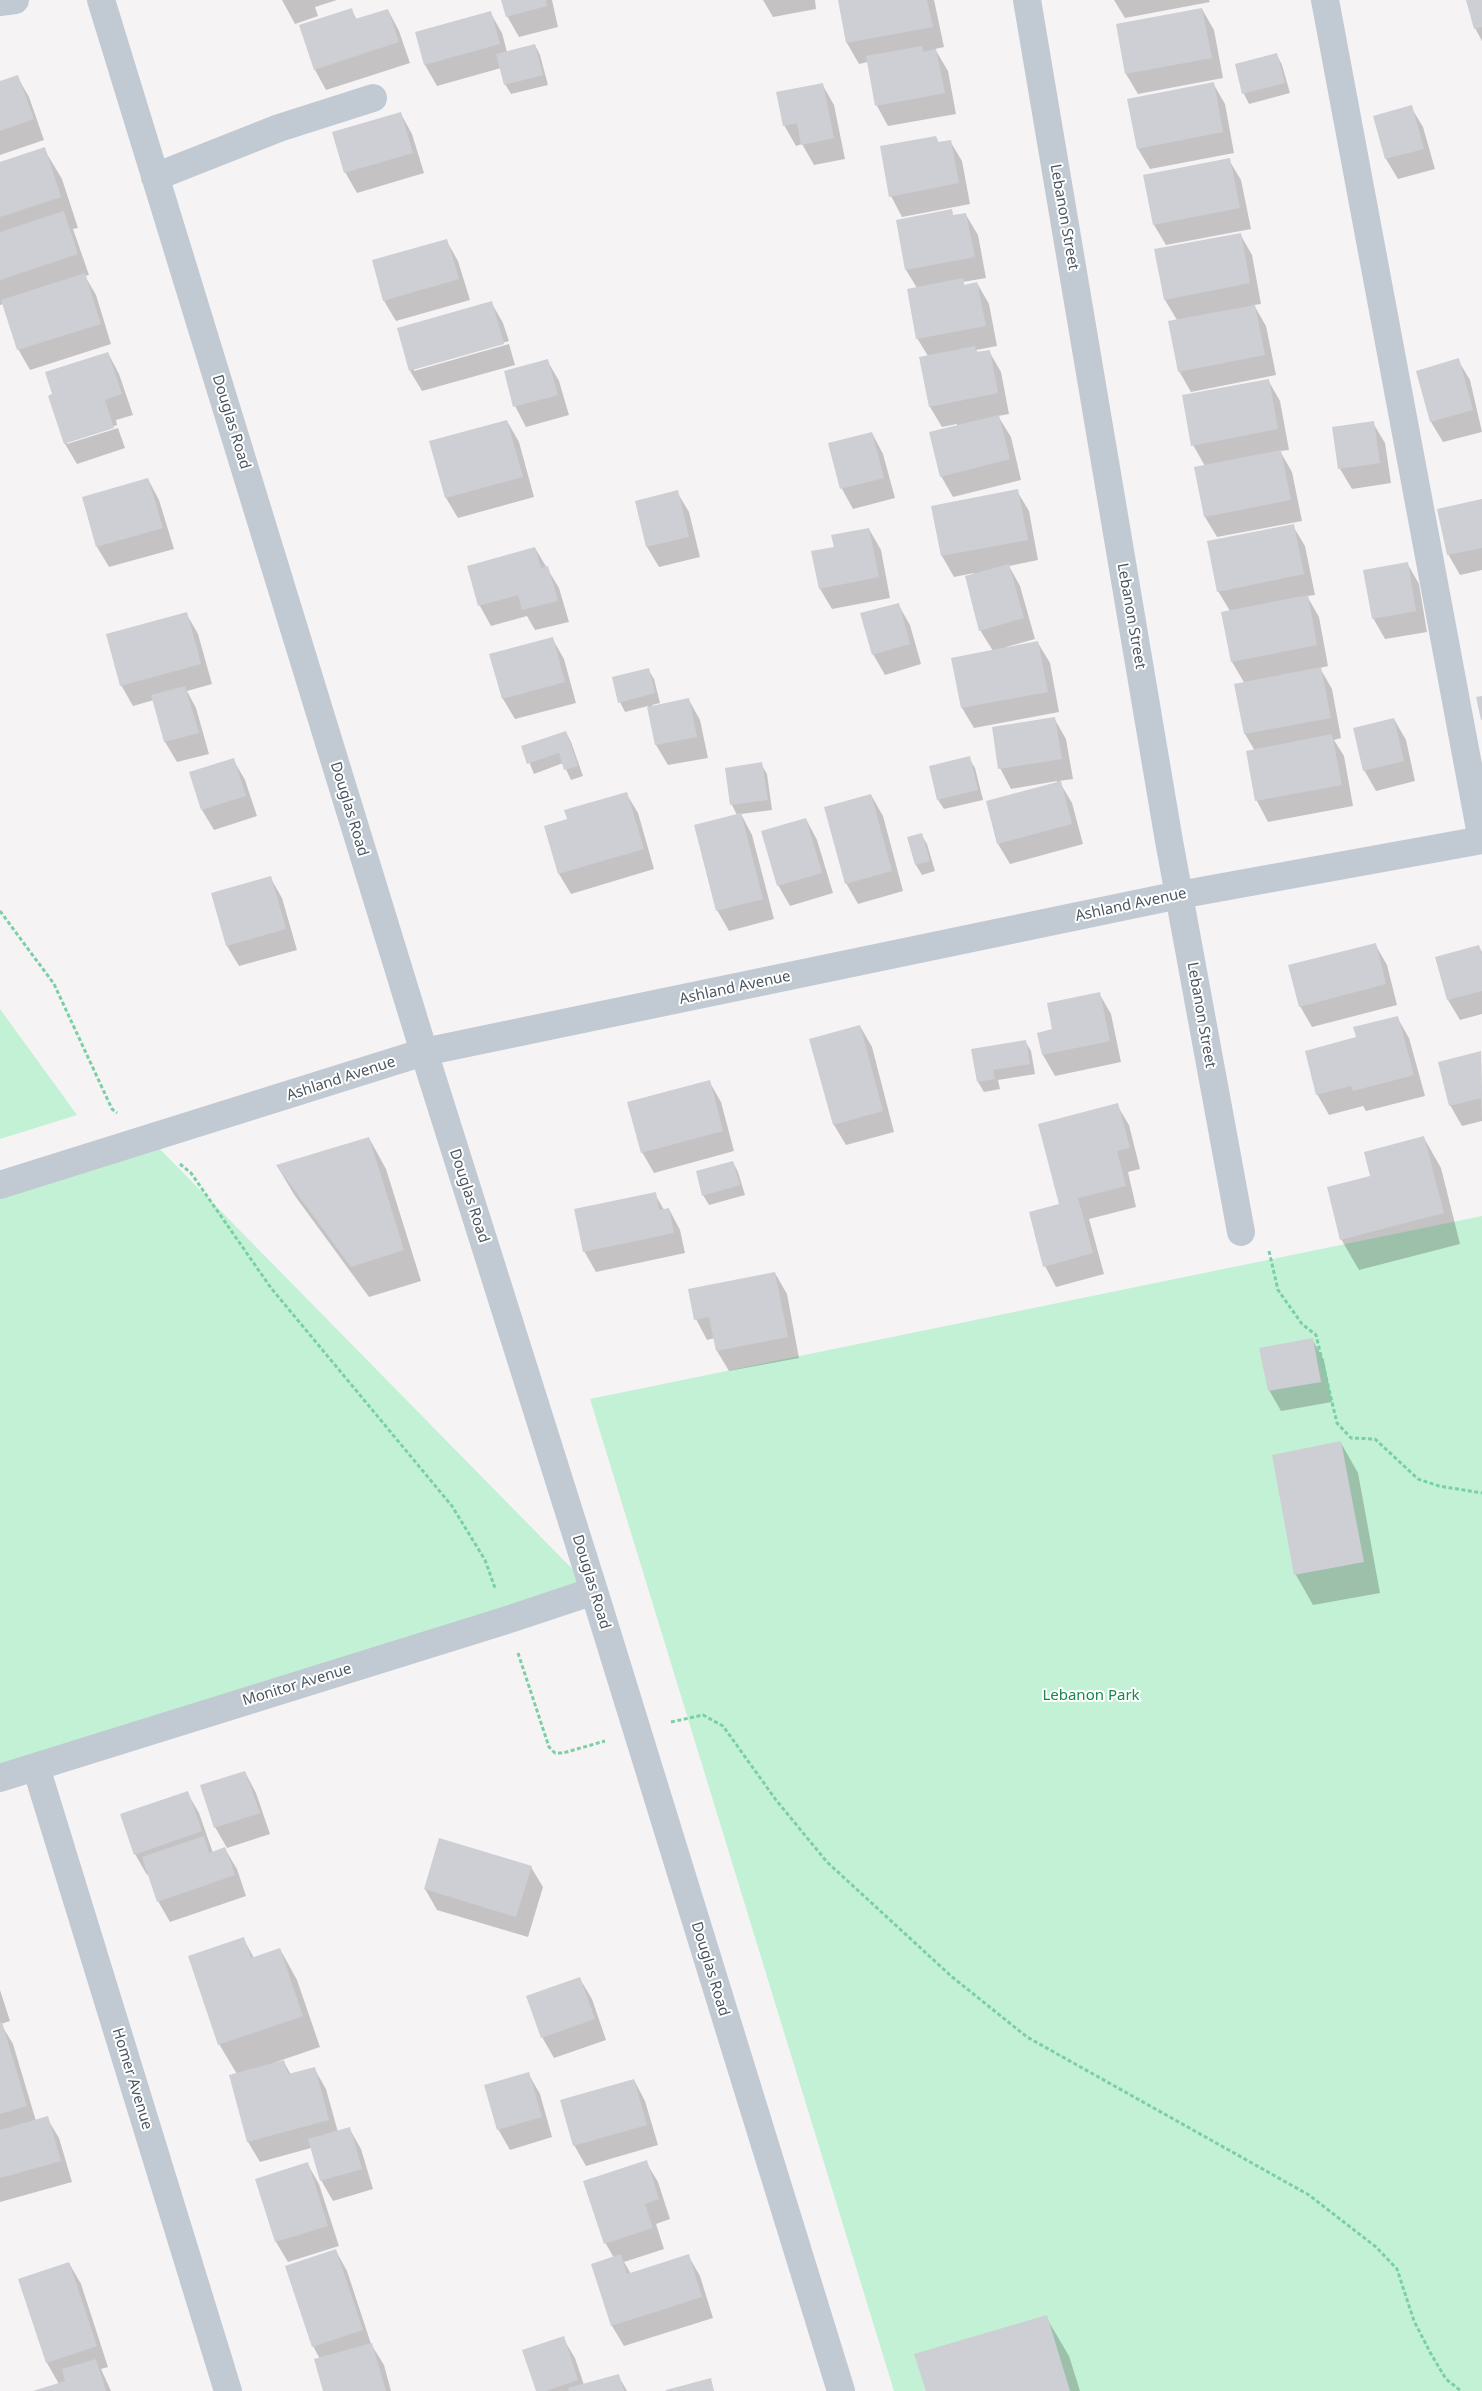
<!DOCTYPE html>
<style>
body{margin:0}
canvas{display:block;background:#f5f3f3}
</style>
<canvas width="1482" height="2391"></canvas>
<script>
const c = document.querySelector('canvas').getContext('2d');
c.lineJoin = 'round';
function paint(path, color) {
  c.fillStyle = color;
  c.fill(path, 'evenodd');
}
function toPath(rows) {
  const path = new Path2D();
  for (const r of rows) {
    path.moveTo(r[0], r[1]);
    for (let i = 2; i < r.length; i += 2) path.lineTo(r[i], r[i + 1]);
  }
  return path;
}
function stroke(path, color, width, dash) {
  c.strokeStyle = color;
  c.lineWidth = width;
  c.lineCap = dash ? 'butt' : 'round';
  c.setLineDash(dash || []);
  c.stroke(path);
}
function label(font, color, halo, rows, align = 'center') {
  c.font = font + ' "Noto Sans",sans-serif';
  c.lineWidth = 4;
  c.setLineDash([]);
  c.textBaseline = 'middle';
  c.strokeStyle = halo;
  c.fillStyle = color;
  for (const [text, x, y, turn = 0] of rows) {
    c.save();
    c.translate(x, y);
    c.rotate((+turn || 0) * Math.PI / 180);
    c.textAlign = isNaN(turn) ? turn : align;
    if (halo) c.strokeText(text, 0, 0);
    c.fillText(text, 0, 0);
    c.restore();
  }
}
paint(toPath([
 [0,1009,77,1115,0,1139],
 [150,1139,594,1591,0,1777,0,1185],
 [1482,1216,1482,2391,894,2391,590,1399]
]), '#c3f1d5');
paint(toPath([
 [282,0,337,0,315,7,318,16,295,24],
 [503,0,552,0,558,27,519,37,507,16],
 [763,0,815,0,816,9,773,17],
 [839,0,934,0,944,47,935,49,948,71,956,114,888,126,877,106,868,62,859,64,847,43],
 [1114,0,1209,0,1210,2,1125,18],
 [1467,0,1482,0,1482,41,1475,28],
 [351,9,357,20,388,10,399,31,410,63,326,90,315,70,301,26],
 [1202,9,1214,30,1223,78,1138,94,1126,74],
 [490,12,502,33,507,52,535,45,540,55,548,85,511,94,505,84,501,68,437,86,425,65,417,33],
 [1277,55,1282,65,1290,93,1249,104,1244,94,1236,65],
 [17,76,29,97,44,140,0,155,0,83],
 [1213,83,1225,104,1234,153,1150,169,1138,149],
 [822,84,834,105,845,159,814,165,802,144,796,146,784,125],
 [1411,107,1423,127,1435,169,1398,179,1386,159,1375,117],
 [401,114,412,134,424,173,357,193,345,172],
 [936,137,939,143,950,141,962,161,970,204,902,217,891,196],
 [44,149,62,179,78,228,73,229,89,275,85,276,96,295,111,344,30,370,18,349,3,304,0,305,0,163],
 [1229,160,1241,180,1251,229,1166,245,1154,225],
 [951,211,954,217,966,215,978,235,986,278,963,282,965,286,977,283,989,304,997,346,976,350,978,353,989,351,1001,372,1009,414,998,416,1011,437,1021,480,953,497,941,476,957,426,957,424,942,427,930,407,928,356,917,338,917,288,906,270,897,221],
 [1240,234,1252,255,1261,304,1254,305,1266,326,1276,375,1191,392,1179,371,1177,320,1165,300],
 [446,240,458,261,470,300,396,321,384,301],
 [491,302,503,323,509,341,414,368,414,371,509,344,515,365,422,391,410,371],
 [108,353,119,374,133,415,116,420,117,425,67,442,67,444,118,428,125,448,77,464,65,444,49,396],
 [547,360,559,381,569,415,526,427,515,406],
 [1458,360,1470,380,1482,432,1443,442,1431,422,1418,372],
 [1268,380,1280,401,1289,450,1280,451,1292,472,1302,521,1217,537,1205,517,1205,466,1193,445],
 [507,421,519,442,534,497,458,518,446,498,431,442],
 [1373,423,1385,443,1391,483,1352,489,1340,469],
 [872,433,883,454,895,498,853,509,842,489],
 [148,479,159,500,174,549,109,567,97,547,83,498],
 [1017,491,1029,511,1038,560,1009,566,1020,586,1035,639,1006,647,1007,649,1038,643,1050,663,1059,712,974,728,962,708,993,651,980,630,974,573,954,577,942,556,933,507],
 [677,492,689,512,700,557,659,567,647,547],
 [1482,502,1482,570,1460,575,1448,554],
 [1293,526,1305,546,1315,595,1307,596,1319,617,1328,666,1320,668,1332,689,1341,738,1334,740,1344,756,1353,806,1268,822,1257,801,1247,752,1255,751,1245,734,1236,685,1245,684,1232,662,1223,613,1230,611,1218,591],
 [869,529,881,550,890,598,832,609,820,589,835,548],
 [535,548,559,588,569,622,535,630,527,616,491,626,480,606,469,567],
 [1407,563,1419,584,1427,632,1385,639,1373,618],
 [898,604,910,625,921,664,885,675,873,654],
 [186,613,198,634,212,684,187,691,196,708,209,754,177,762,165,742,154,700,133,706,121,685],
 [552,638,564,659,576,703,515,719,503,699,491,655],
 [648,669,654,679,660,703,652,705,653,707,689,700,700,720,708,758,668,765,656,745,648,706,625,712,620,702],
 [1054,718,1066,739,1073,779,1059,781,1072,803,1083,844,1010,864,998,844,1057,783,1057,781,1011,789,1000,768],
 [1394,719,1406,740,1415,781,1376,791,1364,770],
 [566,732,571,742,583,776,571,780,563,763,534,774,523,747],
 [969,758,975,768,983,800,944,809,938,800],
 [233,759,245,780,257,816,214,830,202,810],
 [761,764,767,774,772,810,741,814,752,835,774,919,729,931,717,910,737,815,732,805,726,769],
 [626,793,638,813,654,869,571,894,559,874,546,827,569,820],
 [871,795,883,816,903,891,858,904,846,883],
 [806,819,817,840,833,893,790,906,778,885],
 [921,834,927,844,935,871,922,875,916,865,909,838],
 [270,877,282,898,297,950,239,966,227,946,213,894],
 [1375,944,1387,965,1397,1005,1312,1027,1300,1006],
 [1479,947,1482,952,1482,1014,1460,1020,1448,1000],
 [1099,993,1111,1014,1121,1062,1055,1076,1043,1055,1039,1034,1054,1030],
 [1397,1017,1409,1038,1425,1096,1366,1111,1363,1106,1329,1115,1317,1094,1357,1038],
 [860,1026,872,1047,894,1132,846,1145,834,1125,811,1040],
 [1025,1041,1031,1051,1035,1074,998,1080,1000,1089,984,1092,978,1082],
 [1481,1053,1482,1121,1462,1126,1450,1105],
 [709,1081,721,1102,734,1151,654,1173,642,1152],
 [1117,1105,1129,1125,1140,1169,1128,1172,1136,1207,1089,1219,1104,1274,1056,1287,1045,1266],
 [369,1138,386,1169,421,1281,369,1297,295,1196,277,1166],
 [1424,1138,1441,1168,1460,1244,1359,1270,1341,1239,1372,1177],
 [733,1162,738,1172,745,1195,709,1205,703,1195],
 [655,1194,664,1210,669,1209,680,1230,685,1253,596,1272,584,1251],
 [775,1273,787,1294,799,1358,729,1371,717,1351,715,1338,707,1340,696,1319],
 [1312,1339,1324,1360,1332,1402,1281,1411,1269,1390],
 [1341,1443,1358,1473,1380,1593,1313,1605,1296,1575,1273,1456],
 [245,1772,256,1793,270,1834,227,1848,215,1827],
 [187,1792,199,1813,213,1853,225,1849,237,1869,246,1896,170,1922,158,1901,149,1874,147,1875,135,1854],
 [531,1867,543,1887,528,1937,437,1910,425,1889],
 [243,1938,254,1958,280,1949,297,1980,320,2047,276,2062,276,2064,284,2062,291,2075,314,2068,326,2089,338,2132,349,2128,361,2149,373,2189,333,2201,321,2180,311,2148,260,2162,248,2142,237,2074,219,2044],
 [580,1979,592,1999,606,2040,554,2058,542,2037],
 [0,1990,10,2021,1,2024,13,2044,36,2121,47,2118,59,2138,72,2182,0,2202],
 [528,2073,540,2094,552,2137,510,2150,498,2129],
 [634,2080,645,2101,658,2145,586,2166,574,2145],
 [646,2162,658,2182,670,2219,656,2224,664,2249,624,2262,631,2274,688,2255,700,2276,713,2318,624,2346,612,2326,592,2265,614,2258,606,2244,585,2182],
 [307,2163,319,2184,339,2246,288,2262,276,2242,257,2179],
 [336,2251,347,2271,371,2344,384,2365,391,2391,325,2391,320,2359,313,2346],
 [69,2263,81,2284,108,2367,101,2369,111,2391,35,2391,59,2384,47,2363,20,2279],
 [1046,2317,1069,2356,1080,2391,927,2391],
 [563,2338,575,2358,584,2385,618,2375,627,2391,537,2391]
]), '#0003');
paint(toPath([
 [501,0,546,0,547,6,506,17],
 [838,0,927,0,933,27,846,43],
 [1466,0,1482,0,1482,27,1474,29],
 [352,8,355,19,388,9,399,42,314,70,299,25],
 [1202,8,1212,58,1125,74,1116,24],
 [491,11,500,44,424,65,415,32],
 [535,44,543,75,504,85,496,54],
 [922,46,923,52,936,49,945,93,875,106,866,56],
 [1277,53,1285,83,1242,94,1235,64],
 [18,75,34,119,0,131,0,81],
 [1214,82,1223,132,1137,149,1127,99],
 [823,83,834,138,801,145,797,123,783,126,776,92],
 [1412,105,1424,149,1385,159,1373,116],
 [401,112,413,153,344,173,332,132],
 [936,136,938,142,951,140,959,183,889,197,880,146],
 [45,147,61,197,0,217,0,162],
 [1230,158,1240,208,1153,225,1143,175],
 [952,209,953,215,966,213,975,257,905,270,896,220],
 [64,211,78,254,0,280,0,232],
 [1241,233,1250,283,1164,300,1154,249],
 [447,239,459,279,383,301,372,260],
 [85,273,101,324,17,350,1,300],
 [963,278,964,285,977,282,986,326,916,339,907,289],
 [492,301,504,344,409,371,397,328],
 [1255,305,1265,355,1178,372,1168,321],
 [975,346,976,352,990,350,998,393,929,407,919,357],
 [108,352,122,394,105,400,114,428,64,444,48,396,52,394,45,372],
 [1459,358,1473,410,1430,422,1416,371],
 [548,359,558,395,513,407,504,371],
 [1269,379,1278,429,1191,446,1182,395],
 [999,415,1010,459,940,477,929,432],
 [507,420,523,477,445,498,429,441],
 [1374,421,1380,463,1338,469,1332,427],
 [872,432,884,478,840,489,828,443],
 [1281,450,1291,500,1204,517,1194,467],
 [148,478,163,528,96,547,82,497],
 [1018,489,1028,540,941,556,931,506],
 [678,490,689,537,646,547,635,501],
 [1482,499,1482,548,1447,555,1437,509],
 [1294,524,1304,574,1217,592,1207,541],
 [869,528,879,577,819,589,811,551,834,547,831,535],
 [535,547,541,568,548,566,558,601,522,610,518,595,478,606,467,566],
 [1408,562,1416,611,1372,619,1363,570],
 [1009,564,1024,618,979,631,965,576],
 [1308,595,1317,645,1231,662,1221,612],
 [899,603,910,644,872,655,860,613],
 [187,612,201,664,120,686,106,634],
 [553,637,565,682,502,699,489,654],
 [1038,641,1048,692,961,708,951,658],
 [1321,667,1331,718,1244,734,1234,684],
 [649,668,655,693,618,703,612,677],
 [185,686,199,733,164,742,151,695],
 [1482,696,1482,720,1481,720,1476,697],
 [689,698,697,737,655,745,647,707],
 [1055,717,1062,759,998,769,992,727],
 [1394,718,1404,761,1363,771,1353,728],
 [566,731,578,766,564,770,559,753,527,764,521,746],
 [1332,734,1342,785,1255,801,1246,751],
 [970,756,978,790,937,800,929,766],
 [234,758,246,796,201,810,189,772],
 [762,762,768,800,730,805,725,768],
 [1061,781,1072,824,997,844,986,801],
 [627,792,644,849,558,874,544,826,567,819,564,810],
 [871,794,892,871,845,884,824,807],
 [741,813,763,899,716,911,694,825],
 [806,818,822,873,777,886,761,831],
 [922,833,930,861,915,865,907,837],
 [271,876,286,929,226,946,211,893],
 [1376,943,1386,984,1299,1007,1288,965],
 [1479,945,1482,954,1482,991,1447,1000,1435,957],
 [1100,992,1110,1041,1042,1055,1037,1033,1052,1029,1047,1003],
 [1398,1016,1414,1075,1353,1091,1351,1086,1316,1095,1305,1051,1356,1037,1353,1027],
 [860,1025,883,1111,833,1125,809,1039],
 [1026,1040,1030,1064,993,1070,995,1079,977,1082,971,1049],
 [1481,1051,1482,1098,1449,1106,1438,1062],
 [710,1080,723,1131,641,1153,627,1102],
 [1118,1103,1130,1148,1117,1151,1126,1186,1078,1198,1093,1253,1043,1267,1029,1212,1059,1204,1038,1124],
 [1424,1136,1444,1213,1340,1240,1327,1187,1370,1176,1364,1152],
 [369,1137,404,1250,351,1267,276,1165],
 [733,1161,740,1185,702,1196,696,1171],
 [656,1192,659,1210,669,1208,674,1233,583,1252,574,1209],
 [775,1272,788,1337,716,1351,709,1317,694,1320,688,1289],
 [1313,1338,1321,1382,1268,1391,1259,1348],
 [1341,1441,1364,1562,1294,1575,1272,1455],
 [245,1771,260,1813,214,1828,200,1785],
 [188,1791,202,1831,134,1855,120,1814],
 [204,1836,209,1853,225,1847,235,1875,157,1902,142,1857],
 [439,1838,532,1866,516,1917,424,1889],
 [244,1937,251,1958,280,1948,303,2016,218,2045,188,1956],
 [580,1977,595,2019,541,2038,526,1996],
 [2,2022,27,2106,0,2114,0,2023],
 [284,2060,288,2074,315,2067,329,2120,247,2142,229,2075],
 [529,2072,542,2117,497,2130,484,2085],
 [634,2079,647,2125,573,2146,560,2100],
 [48,2116,61,2161,0,2178,0,2130],
 [350,2127,362,2169,320,2181,308,2139],
 [647,2160,659,2199,645,2204,653,2228,604,2244,583,2181],
 [308,2162,328,2226,275,2242,255,2179],
 [336,2249,363,2330,312,2347,285,2266],
 [621,2254,627,2274,689,2254,702,2297,611,2326,591,2264],
 [69,2262,97,2346,46,2363,18,2279],
 [1047,2315,1070,2391,926,2391,914,2354],
 [564,2336,578,2380,546,2391,536,2391,522,2350],
 [372,2343,386,2391,323,2391,314,2359],
 [96,2359,106,2391,33,2391,65,2381,62,2369],
 [619,2374,624,2391,569,2391,568,2388],
 [711,2378,714,2391,666,2391,666,2390]
]), '#cdcfd5');
stroke(toPath([
 [0,911,54,984,112,1109,117,1113],
 [180,1164,191,1173,271,1288,452,1506,485,1560,495,1588],
 [1269,1251,1278,1290,1302,1324,1316,1335,1337,1423,1351,1438,1375,1439,1418,1479,1439,1486,1482,1493],
 [518,1653,549,1747,555,1753,563,1753,605,1741],
 [671,1722,703,1715,723,1726,776,1800,827,1862,951,1976,1027,2037,1309,2195,1376,2247,1397,2269,1414,2321,1431,2354,1446,2379,1461,2391]
]), '#7ad0a6', 3, [4, 2.5]);
stroke(toPath([
 [101,0,424,1052,594,1591,841,2391],
 [1027,0,1169,841,1241,1232],
 [1325,0,1482,840],
 [0,2,15,0],
 [155,177,279,128,373,98],
 [0,1185,424,1052,1179,895,1482,840],
 [36,1767,228,2391],
 [0,1778,507,1620,594,1591]
]), '#c1cad2', 28);
label('15px', '#4a5661', '#fff', [
 ["Lebanon Street",1064,217,80],
 ["Douglas Road",231,422,73],
 ["Lebanon Street",1131,616,80],
 ["Douglas Road",349,809,73],
 ["Ashland Avenue",1131,905,-12],
 ["Ashland Avenue",735,988,-12],
 ["Lebanon Street",1201,1015,80],
 ["Ashland Avenue",341,1079,-18],
 ["Douglas Road",469,1196,72],
 ["Douglas Road",591,1582,73],
 ["Monitor Avenue",297,1685,-17],
 ["Douglas Road",710,1969,73],
 ["Homer Avenue",132,2079,73]
]);
label('15px', '#17864f', '#fff', [
 ["Lebanon Park",1091,1696]
]);
</script>
